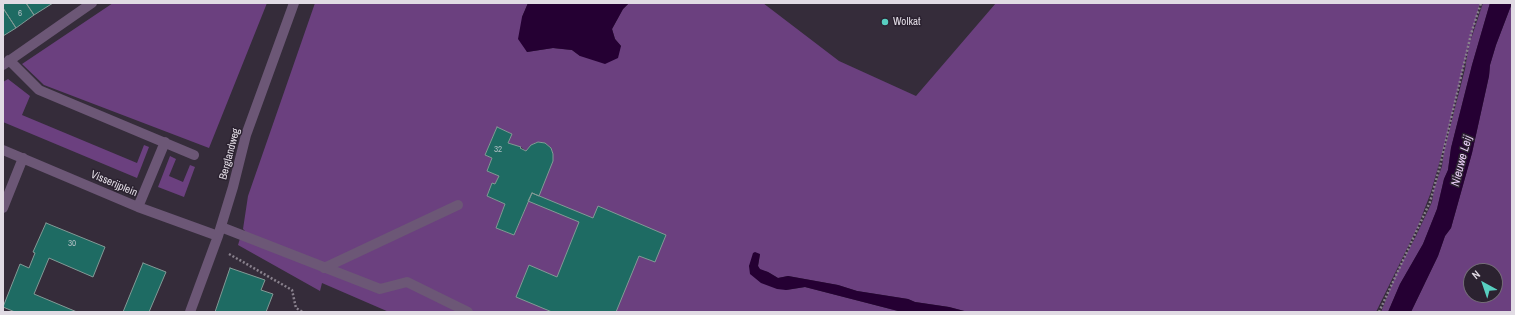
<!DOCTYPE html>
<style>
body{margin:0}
#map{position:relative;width:1515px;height:315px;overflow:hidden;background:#352c3a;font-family:"Archivo Narrow",sans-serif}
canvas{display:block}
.frame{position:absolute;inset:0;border:4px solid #e1dbe4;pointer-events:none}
.north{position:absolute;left:1463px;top:263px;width:40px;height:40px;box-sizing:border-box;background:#2b2230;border:1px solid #746c78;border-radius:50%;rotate:320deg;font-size:11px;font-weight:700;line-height:16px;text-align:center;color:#e1dbe4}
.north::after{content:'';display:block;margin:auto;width:14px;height:18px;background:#58cec0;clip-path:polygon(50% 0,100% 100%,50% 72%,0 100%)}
</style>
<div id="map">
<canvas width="1515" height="315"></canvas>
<div class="frame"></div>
<div class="north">N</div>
</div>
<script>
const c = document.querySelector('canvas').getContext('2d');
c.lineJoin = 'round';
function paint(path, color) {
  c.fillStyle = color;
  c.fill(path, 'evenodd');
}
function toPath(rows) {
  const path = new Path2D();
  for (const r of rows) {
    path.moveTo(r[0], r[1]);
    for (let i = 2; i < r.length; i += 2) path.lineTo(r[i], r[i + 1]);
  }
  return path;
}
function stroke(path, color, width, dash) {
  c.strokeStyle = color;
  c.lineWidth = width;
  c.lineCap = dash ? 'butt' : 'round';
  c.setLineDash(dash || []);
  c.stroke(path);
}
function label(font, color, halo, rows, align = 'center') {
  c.font = font + ' "Archivo Narrow",sans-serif';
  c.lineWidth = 3;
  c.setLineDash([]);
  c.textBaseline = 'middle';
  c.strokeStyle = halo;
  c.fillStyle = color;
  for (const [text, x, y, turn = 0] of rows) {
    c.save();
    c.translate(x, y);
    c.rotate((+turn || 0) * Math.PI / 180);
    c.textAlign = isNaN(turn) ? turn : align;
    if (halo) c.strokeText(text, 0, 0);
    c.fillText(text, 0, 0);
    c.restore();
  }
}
paint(toPath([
 [113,3,267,3,209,148,44,85,22,64],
 [315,3,528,3,522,17,527,52,553,48,572,50,580,56,621,46,615,39,612,29,623,9,629,3,763,3,839,61,916,96,996,3,1480,3,1470,42,1483,3,1490,3,1472,65,1451,148,1448,170,1444,179,1437,209,1423,244,1400,284,1388,312,1381,312,1396,274,1415,238,1432,202,1434,189,1442,166,1444,151,1465,69,1469,44,1445,143,1431,192,1418,226,1376,312,968,312,949,307,915,302,908,299,857,291,838,285,788,276,778,278,768,272,760,270,758,266,760,254,749,266,786,290,805,287,902,312,389,312,322,283,320,291,238,245,242,232,244,232,245,231,243,229,248,196],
 [497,127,512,134,508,143,521,147,526,151,531,145,537,142,545,143,551,148,553,154,553,161,532,193,514,235,496,228,505,204,487,196,492,183,495,184,499,176,487,171,492,158,485,155],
 [1512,3,1512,312,1411,312,1438,256,1445,236,1451,228,1472,153,1489,76,1490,65,1496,45],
 [1471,271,1495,271,1495,295,1471,295],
 [8,79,30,96,22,115,137,163,144,145,149,147,137,178,3,122,3,82],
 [170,156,176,159,169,176,183,182,190,165,195,167,184,197,158,187]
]), '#6b407f');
paint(toPath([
 [528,3,629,3,623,9,612,29,615,39,621,46,618,58,605,64,580,56,572,50,553,48,527,52,518,39,522,17],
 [1490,3,1512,3,1496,45,1490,65,1489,76,1472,153,1451,228,1445,236,1438,256,1411,312,1388,312,1400,284,1423,244,1437,209,1444,179,1448,170,1451,148,1472,65],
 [755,252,760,254,758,266,760,269,768,272,778,278,788,276,838,285,857,291,908,299,915,302,949,307,968,312,902,312,805,287,786,290,777,289,761,283,750,274,749,266,753,253]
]), '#250033');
const building = toPath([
 [4,3,26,3,34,15,16,28,3,8,4,3],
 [26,3,53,3,34,15,26,3],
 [3,8,16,28,3,36,3,8],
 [497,127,512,134,508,143,521,147,520,148,526,151,531,145,538,142,545,143,551,148,553,154,553,161,539,196,532,193,514,235,496,228,505,204,487,196,492,183,495,184,499,176,487,171,492,158,485,155,497,127],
 [532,193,593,218,598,206,666,235,655,262,639,256,616,312,552,312,516,297,529,265,557,277,579,222,528,201,532,193],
 [46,223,105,247,93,277,49,258,34,294,77,312,15,312,3,307,20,264,29,268,35,253,33,252,46,223],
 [143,263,166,272,149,312,123,312,143,263],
 [230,268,265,280,261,290,273,294,266,312,215,312,230,268]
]);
paint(building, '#1e6b63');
stroke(building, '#829a96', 1);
stroke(toPath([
 [229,254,292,290,296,308,303,312],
 [1379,312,1430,202,1440,166,1471,34,1481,3]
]), '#89818d', 2.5, [2, 2]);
stroke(toPath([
 [9,60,39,90,194,155],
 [3,65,92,3],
 [3,150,138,207,218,236],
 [138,207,165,142],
 [3,208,23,158],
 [221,227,380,289,407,282,468,312],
 [324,268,458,205],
 [190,312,218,236,233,187,246,135,294,3]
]), '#6c5776', 10);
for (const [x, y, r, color] of [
 [885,22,4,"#58cec0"]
]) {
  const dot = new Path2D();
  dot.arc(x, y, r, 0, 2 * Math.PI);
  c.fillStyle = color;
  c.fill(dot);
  stroke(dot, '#2b2230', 1.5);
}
label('9px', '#b0bfc4', null, [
 ["6",20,14],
 ["32",498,150],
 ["30",72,244]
]);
label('11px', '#e1dbe4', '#2b2230', [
 ["Wolkat",893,22]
], 'left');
label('11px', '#e1dbe4', '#2b2230', [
 ["Berglandweg",230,154,-75],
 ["Visserijplein",114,184,23]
]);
label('italic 12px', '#ecd1f9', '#2b2230', [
 ["Nieuwe Leij",1462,161,-75]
]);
</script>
